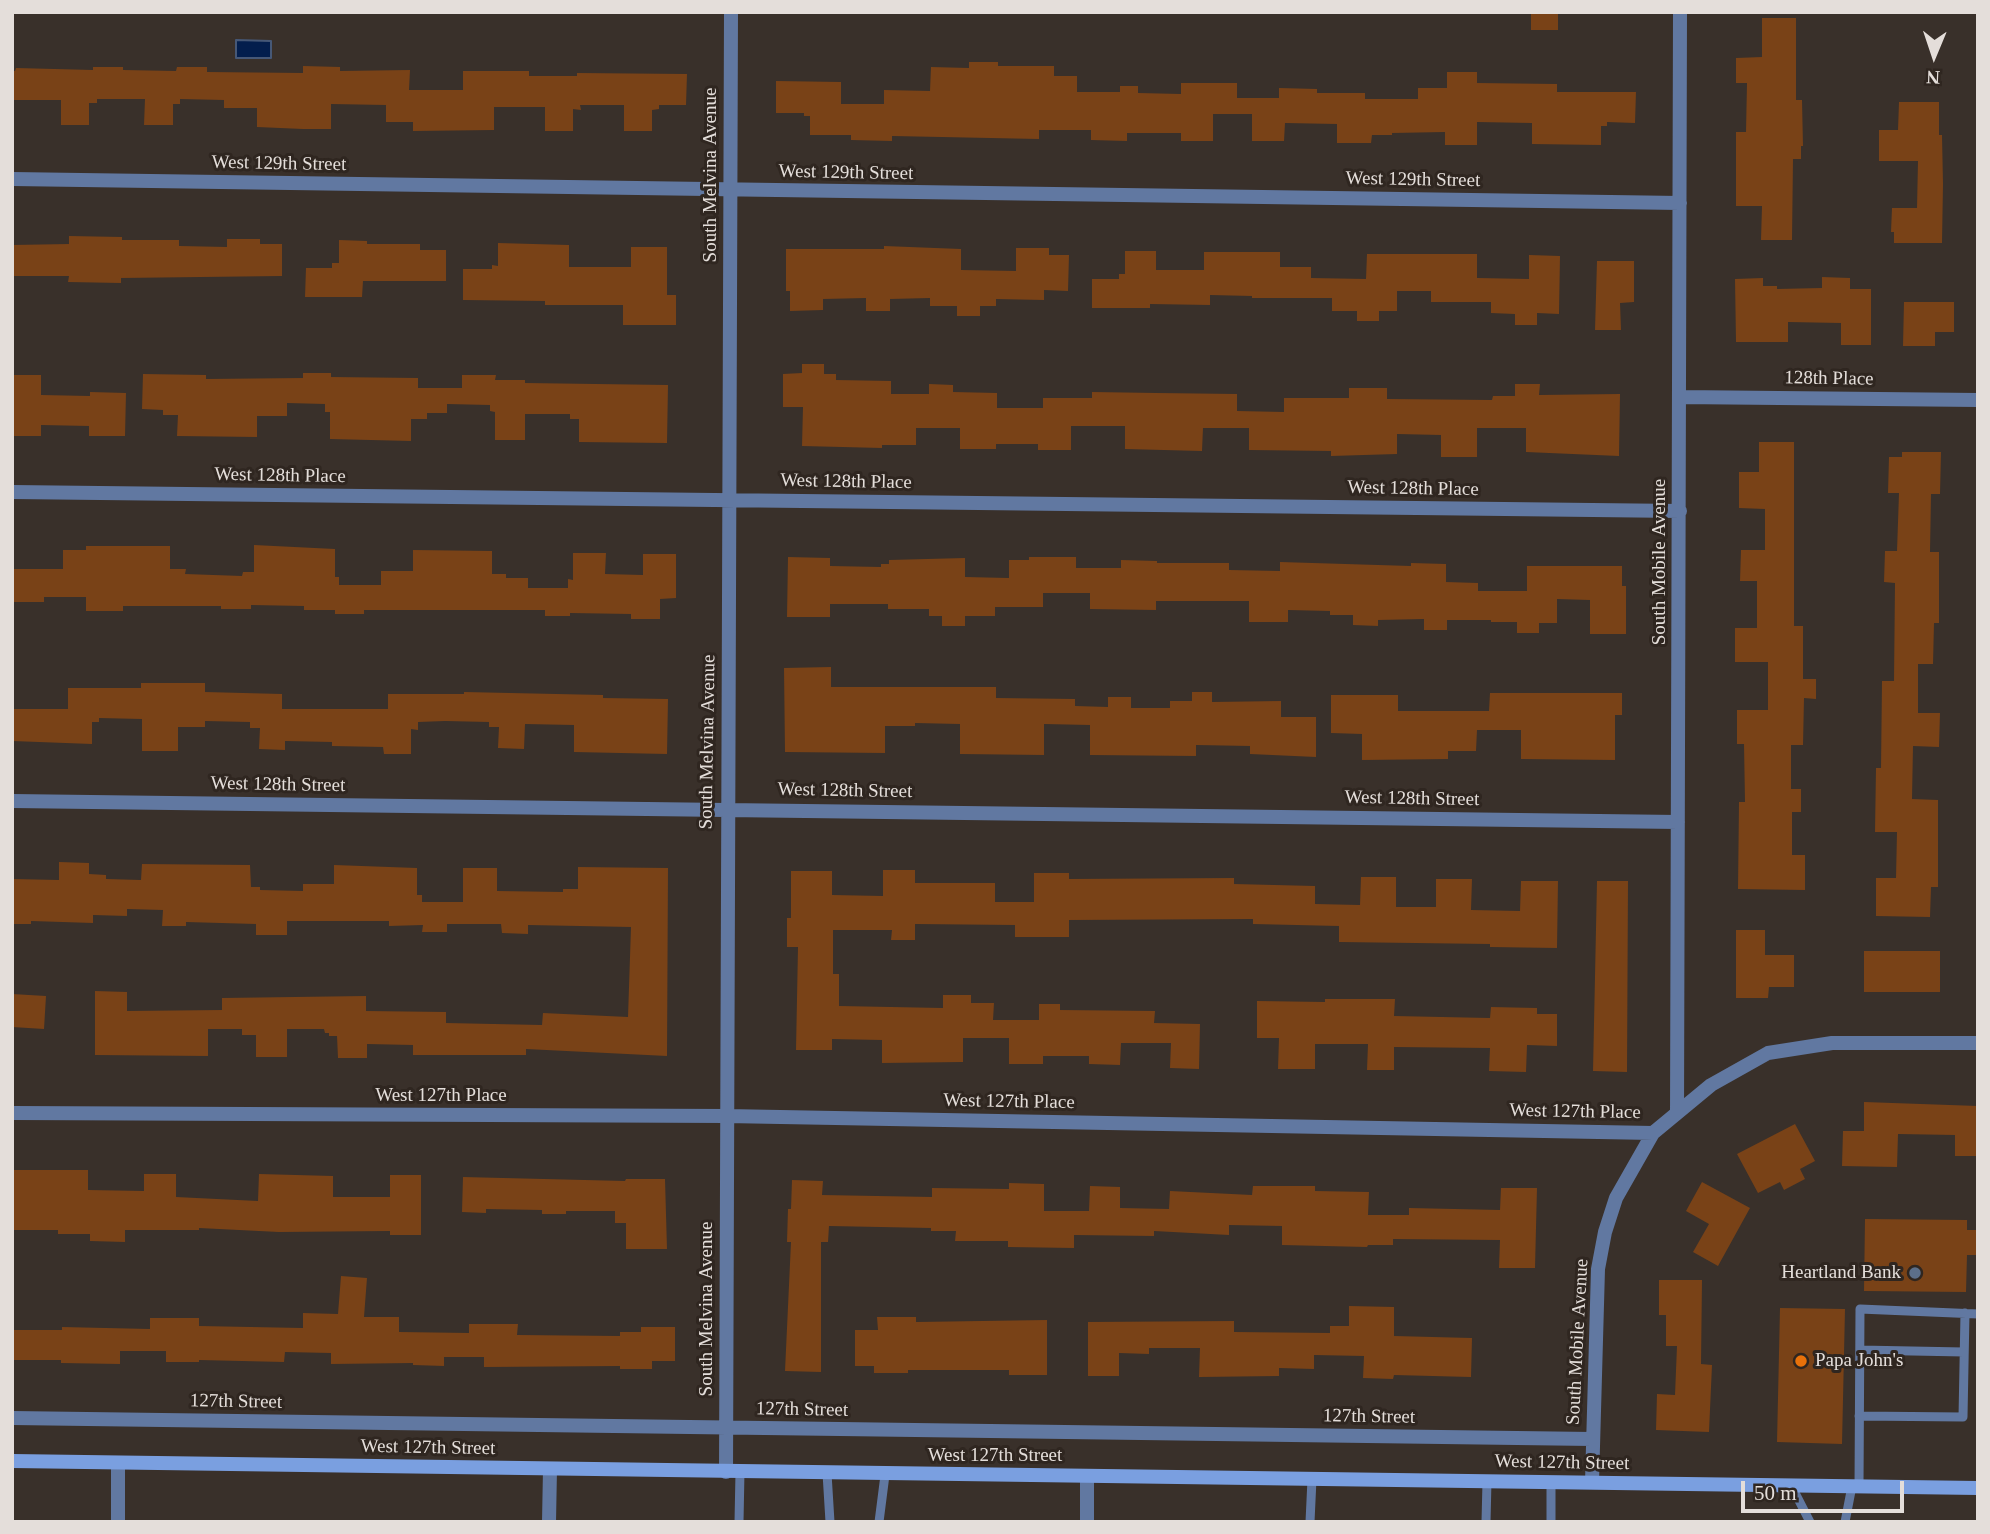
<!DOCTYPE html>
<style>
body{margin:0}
#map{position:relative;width:1990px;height:1534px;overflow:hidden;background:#39302a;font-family:Georgia,serif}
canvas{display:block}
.frame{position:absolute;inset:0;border:14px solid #e4deda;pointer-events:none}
.north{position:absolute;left:1899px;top:21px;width:70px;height:70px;-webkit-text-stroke:5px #2f2620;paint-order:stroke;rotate:182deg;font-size:19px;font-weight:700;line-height:28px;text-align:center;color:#e4deda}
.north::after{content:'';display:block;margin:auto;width:24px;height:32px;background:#e4deda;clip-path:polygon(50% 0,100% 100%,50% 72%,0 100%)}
.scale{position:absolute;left:1741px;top:1481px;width:163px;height:32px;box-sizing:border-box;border:4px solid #e4deda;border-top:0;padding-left:9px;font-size:21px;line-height:24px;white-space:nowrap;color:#e4deda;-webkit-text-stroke:5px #2f2620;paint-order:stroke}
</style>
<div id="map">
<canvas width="1990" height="1534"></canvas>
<div class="frame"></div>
<div class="north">N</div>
<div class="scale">50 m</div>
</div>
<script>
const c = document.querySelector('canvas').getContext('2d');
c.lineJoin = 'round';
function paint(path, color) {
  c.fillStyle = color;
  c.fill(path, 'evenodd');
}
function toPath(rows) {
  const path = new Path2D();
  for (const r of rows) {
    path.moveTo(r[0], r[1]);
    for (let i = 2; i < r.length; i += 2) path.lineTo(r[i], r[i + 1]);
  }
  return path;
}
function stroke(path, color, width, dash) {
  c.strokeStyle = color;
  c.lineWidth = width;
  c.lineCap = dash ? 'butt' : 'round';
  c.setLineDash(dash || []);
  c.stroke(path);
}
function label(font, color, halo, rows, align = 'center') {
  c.font = font + ' Georgia,serif';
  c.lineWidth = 6;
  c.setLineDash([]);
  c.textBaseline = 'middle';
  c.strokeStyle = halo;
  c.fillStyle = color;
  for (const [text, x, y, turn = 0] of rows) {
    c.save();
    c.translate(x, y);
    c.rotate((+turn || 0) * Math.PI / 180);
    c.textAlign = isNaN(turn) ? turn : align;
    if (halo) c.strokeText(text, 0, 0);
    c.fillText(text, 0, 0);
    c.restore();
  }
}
const water = toPath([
 [236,40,271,41,271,58,236,58,236,40]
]);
paint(water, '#031e4d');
stroke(water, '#465877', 2);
paint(toPath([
 [1531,12,1558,12,1558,30,1531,30],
 [1762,18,1796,18,1796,100,1802,100,1803,146,1801,146,1801,159,1793,159,1792,240,1761,240,1762,206,1736,206,1736,132,1746,132,1747,83,1736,83,1736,58,1762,57],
 [969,62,998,62,998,66,1054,66,1054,76,1077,76,1077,92,1120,92,1120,86,1138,86,1138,93,1181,94,1181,83,1237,83,1237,98,1279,98,1279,88,1317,89,1317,93,1365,93,1365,99,1418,99,1418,88,1447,88,1447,72,1477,72,1477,83,1557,84,1557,92,1636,92,1635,123,1607,122,1607,126,1601,126,1601,145,1532,144,1532,123,1477,122,1477,145,1445,145,1445,132,1392,133,1392,135,1372,135,1371,143,1337,143,1337,124,1285,123,1284,141,1252,141,1252,114,1213,114,1213,141,1181,141,1181,133,1127,133,1127,141,1091,140,1091,130,1039,130,1039,139,892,136,892,141,851,140,851,135,810,135,810,116,804,116,804,113,776,113,776,81,841,82,841,104,884,104,884,90,930,91,931,67,969,68],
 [303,66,340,67,340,71,410,70,409,90,463,90,463,71,529,71,529,76,577,76,577,73,687,74,686,105,659,105,659,109,652,110,652,131,624,131,624,105,580,105,581,110,573,109,573,131,545,131,545,107,494,107,494,130,413,131,413,122,386,122,386,105,331,104,331,129,303,129,257,127,257,108,224,108,224,100,180,99,180,104,173,104,173,125,144,125,145,99,97,99,97,103,89,103,89,125,61,125,61,100,12,100,12,71,15,71,16,68,93,70,93,67,123,67,123,70,176,71,177,67,207,67,207,72,303,73],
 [1899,102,1939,102,1939,135,1942,135,1943,184,1942,243,1894,243,1894,232,1891,232,1892,208,1917,208,1918,161,1879,161,1879,130,1898,130],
 [69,236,122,237,122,240,179,240,179,246,227,247,227,239,260,239,260,244,282,244,282,276,121,278,121,283,68,282,69,276,12,276,12,245,69,244],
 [339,240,367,241,367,244,420,244,420,250,446,250,446,281,363,281,362,297,305,297,306,268,332,268,332,263,339,263],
 [498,243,569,245,569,267,631,267,631,247,667,247,667,295,676,295,676,325,623,325,623,305,545,305,545,301,463,300,463,269,492,269,492,265,498,266],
 [884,246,961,249,961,270,1016,271,1016,248,1049,248,1049,255,1069,255,1068,291,1044,290,1044,300,996,299,996,306,980,306,980,316,957,316,957,306,930,306,930,298,890,299,890,311,866,311,866,298,823,299,823,310,790,311,790,291,786,291,786,249,884,249],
 [1125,251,1156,251,1156,270,1204,270,1204,252,1280,252,1280,267,1311,267,1311,278,1366,279,1367,254,1477,254,1477,278,1529,279,1529,255,1560,256,1559,314,1537,313,1537,325,1515,325,1515,314,1491,313,1491,302,1431,302,1431,291,1397,291,1397,311,1379,311,1379,321,1357,321,1357,311,1332,311,1332,298,1252,298,1252,296,1210,295,1210,305,1150,304,1150,308,1092,308,1092,279,1119,279,1119,274,1125,274],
 [1597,261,1634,261,1634,302,1620,303,1621,330,1595,330],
 [1822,277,1850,278,1850,289,1871,289,1871,345,1841,345,1841,323,1788,322,1788,342,1736,342,1735,279,1763,278,1763,286,1777,286,1777,289,1822,288],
 [1904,302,1954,302,1954,332,1935,332,1935,346,1903,346],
 [802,364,824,364,824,374,836,374,836,380,891,381,891,394,929,394,929,384,953,385,953,392,997,393,997,408,1043,408,1043,398,1092,398,1092,392,1157,393,1237,394,1237,411,1284,412,1284,398,1349,398,1349,388,1387,388,1387,399,1492,400,1493,396,1515,396,1515,384,1540,384,1539,395,1620,394,1619,456,1526,452,1526,428,1477,428,1477,457,1441,457,1441,435,1397,434,1397,454,1331,456,1331,451,1249,450,1249,428,1203,428,1202,451,1125,449,1125,426,1071,426,1071,450,1038,450,1038,444,996,444,996,449,960,449,960,428,916,428,916,445,882,445,882,448,802,446,803,407,783,407,783,374,802,373],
 [303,373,331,373,331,377,418,378,418,388,462,388,462,375,496,375,495,380,525,380,525,383,668,385,667,443,579,442,579,419,570,419,570,414,525,414,525,440,495,440,495,412,490,411,490,405,447,404,447,413,427,413,427,419,411,419,411,441,330,439,330,412,325,412,325,404,287,403,287,416,257,416,257,437,177,436,178,415,163,415,163,410,142,409,143,374,206,375,206,379,303,378],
 [12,375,41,375,41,395,90,396,90,392,126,393,125,436,89,436,89,426,41,425,41,436,13,436],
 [1759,442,1794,442,1794,626,1803,626,1803,679,1816,679,1816,699,1804,698,1803,745,1791,745,1791,789,1801,789,1801,812,1792,812,1792,855,1805,855,1805,890,1738,889,1739,802,1745,802,1744,744,1737,744,1737,710,1768,710,1768,662,1735,662,1735,628,1757,628,1757,581,1740,581,1741,550,1765,550,1765,509,1739,508,1739,472,1759,472],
 [1902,452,1941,452,1940,494,1931,494,1930,552,1939,552,1939,623,1934,623,1933,664,1918,664,1918,713,1940,713,1939,747,1913,746,1912,799,1938,800,1938,887,1931,887,1930,917,1876,916,1876,878,1896,878,1897,832,1875,832,1876,768,1881,768,1882,681,1894,681,1895,583,1884,582,1885,551,1897,551,1899,493,1888,493,1889,457,1902,457],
 [254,545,335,549,335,577,339,577,339,585,381,585,381,571,413,571,413,550,492,551,492,574,506,574,506,578,528,578,528,588,568,588,568,579,573,580,573,553,606,553,605,574,643,575,643,554,676,554,676,598,660,599,660,619,631,619,631,614,570,613,570,616,545,616,545,610,364,610,364,614,335,614,335,610,304,610,304,606,251,605,251,609,221,609,221,606,123,606,123,611,86,611,86,597,44,597,44,602,12,602,12,569,63,569,63,550,86,550,86,546,170,546,170,569,186,569,185,574,242,576,243,572,254,572],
 [788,557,830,558,830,566,881,567,881,564,889,564,889,560,965,558,965,577,1009,578,1009,560,1029,560,1029,557,1076,557,1076,568,1121,568,1121,560,1157,561,1157,563,1229,563,1229,570,1280,571,1280,562,1411,566,1411,563,1446,564,1446,582,1478,583,1478,591,1527,591,1527,566,1622,566,1622,586,1626,586,1626,634,1590,634,1590,600,1557,599,1557,623,1539,623,1539,633,1517,633,1517,622,1491,622,1491,620,1447,620,1447,630,1424,630,1424,619,1378,620,1378,626,1353,625,1353,615,1330,615,1330,611,1288,610,1288,622,1249,622,1249,601,1156,601,1156,610,1090,609,1090,593,1043,593,1043,607,995,607,995,616,965,616,965,626,942,626,942,616,929,616,929,609,888,609,888,604,830,604,830,617,787,617],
 [831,667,831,687,996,687,996,698,1075,699,1075,706,1108,707,1108,697,1131,697,1131,708,1170,708,1170,701,1192,701,1192,692,1212,692,1212,702,1281,701,1281,717,1316,717,1316,757,1250,754,1250,746,1196,745,1196,756,1090,755,1090,725,1044,724,1044,755,960,754,960,724,915,723,915,726,885,726,885,753,785,752,784,668],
 [141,683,205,683,205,692,282,694,282,709,388,709,388,694,464,694,464,692,603,695,603,698,668,699,667,754,574,752,574,725,525,724,524,749,498,748,499,727,489,727,489,722,445,721,418,722,418,730,411,729,411,754,384,754,383,747,332,746,332,742,285,741,285,750,259,749,260,728,250,728,250,722,205,721,205,727,178,727,178,751,142,751,142,719,99,718,99,722,92,722,92,744,12,741,12,709,68,709,68,688,141,688],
 [1490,693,1622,693,1622,715,1615,715,1615,760,1521,759,1521,730,1477,730,1476,751,1448,751,1448,759,1362,760,1362,734,1331,733,1331,695,1398,695,1398,711,1489,711],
 [59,862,89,863,89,874,106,875,106,879,141,880,142,864,250,865,251,887,260,887,260,890,303,891,303,884,334,884,334,865,417,868,417,895,422,895,422,902,463,902,463,868,497,868,497,891,563,892,563,889,578,889,578,867,668,868,667,1056,526,1049,526,1055,413,1055,413,1045,367,1044,367,1058,338,1058,337,1036,329,1036,329,1033,325,1033,324,1029,287,1029,287,1057,256,1057,256,1035,242,1035,242,1029,208,1029,208,1056,95,1055,95,991,127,992,127,1011,222,1010,222,998,366,996,366,1011,446,1012,446,1023,542,1025,543,1013,628,1017,631,927,528,925,528,934,502,933,501,924,447,924,447,932,422,932,423,925,389,926,389,921,287,921,287,935,256,935,256,924,186,922,186,926,162,926,163,910,127,909,127,916,93,915,93,923,31,921,31,924,12,924,12,879,59,880],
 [883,870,915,870,915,883,995,883,995,902,1034,902,1034,873,1069,873,1069,879,1234,878,1234,884,1315,886,1315,904,1360,905,1361,877,1396,877,1396,907,1436,907,1436,879,1472,879,1471,910,1520,911,1521,881,1558,881,1557,948,1490,947,1490,944,1339,942,1339,926,1253,924,1253,919,1069,920,1069,937,1015,937,1015,925,915,924,915,940,891,940,892,930,833,930,833,974,839,974,839,1006,943,1008,943,995,971,995,971,1003,994,1003,993,1020,1039,1020,1039,1004,1060,1004,1060,1010,1155,1011,1154,1023,1200,1024,1199,1069,1170,1068,1171,1043,1121,1043,1120,1065,1089,1064,1089,1056,1043,1056,1043,1064,1009,1064,1009,1038,963,1038,963,1062,882,1063,882,1040,832,1039,832,1050,796,1050,798,947,787,947,787,918,791,918,791,871,832,871,832,895,883,896],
 [1597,881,1628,881,1627,1072,1593,1071],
 [1736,930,1765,930,1765,955,1794,955,1794,987,1769,987,1768,998,1736,998],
 [1864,951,1940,951,1940,992,1864,992],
 [12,994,46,996,44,1029,12,1027],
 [1325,999,1395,999,1394,1016,1490,1018,1491,1007,1537,1008,1537,1014,1557,1014,1557,1046,1527,1045,1526,1072,1489,1071,1490,1048,1394,1047,1394,1070,1367,1070,1368,1044,1315,1044,1315,1069,1278,1069,1279,1038,1257,1038,1257,1001,1325,1002],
 [1864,1102,1978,1106,1978,1156,1955,1156,1955,1135,1898,1134,1897,1167,1842,1166,1843,1131,1864,1131],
 [1795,1124,1815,1161,1800,1169,1805,1179,1784,1190,1780,1182,1758,1193,1737,1154],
 [12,1170,88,1170,88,1190,144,1191,144,1174,176,1174,176,1197,258,1201,259,1174,333,1176,333,1197,390,1197,390,1175,421,1175,421,1235,390,1235,390,1231,279,1232,199,1228,199,1230,125,1230,125,1242,90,1241,90,1234,58,1234,58,1230,12,1230],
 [463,1177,625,1181,626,1179,665,1179,667,1249,626,1249,626,1223,615,1223,615,1211,566,1211,566,1214,542,1214,542,1210,486,1209,486,1213,462,1212],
 [792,1180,823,1181,822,1195,932,1197,932,1188,1009,1189,1009,1183,1044,1184,1044,1211,1089,1211,1090,1186,1120,1187,1120,1208,1169,1209,1170,1191,1252,1195,1253,1186,1315,1186,1315,1191,1369,1192,1368,1215,1409,1215,1409,1208,1500,1210,1501,1188,1537,1188,1535,1268,1499,1268,1500,1240,1393,1239,1393,1245,1368,1245,1367,1247,1282,1245,1282,1226,1229,1225,1229,1235,1154,1231,1154,1236,1074,1235,1074,1248,1008,1247,1008,1241,955,1241,956,1231,931,1231,931,1228,829,1226,828,1242,821,1242,821,1372,785,1371,791,1242,787,1242,788,1209,791,1209],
 [1702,1182,1750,1208,1718,1266,1693,1252,1709,1224,1686,1211],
 [1865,1219,1967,1220,1967,1230,1978,1230,1978,1255,1967,1255,1966,1292,1864,1291],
 [341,1276,367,1278,364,1317,399,1317,399,1332,469,1333,469,1324,518,1324,517,1335,620,1336,620,1332,641,1332,641,1327,675,1327,675,1361,652,1361,652,1369,620,1369,620,1366,484,1367,484,1357,444,1357,444,1366,413,1365,413,1363,331,1364,331,1353,285,1352,284,1362,199,1360,199,1362,166,1362,166,1351,120,1351,120,1364,61,1363,61,1360,12,1360,12,1330,62,1330,62,1327,150,1329,150,1318,199,1318,199,1326,303,1328,303,1313,338,1314],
 [1659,1280,1702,1280,1701,1364,1712,1365,1709,1432,1656,1430,1657,1394,1675,1395,1677,1346,1666,1346,1666,1315,1659,1315],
 [1349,1306,1394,1307,1394,1336,1472,1338,1471,1377,1394,1375,1393,1379,1363,1378,1364,1356,1314,1355,1314,1369,1279,1368,1279,1376,1199,1377,1200,1348,1149,1348,1149,1354,1119,1353,1119,1376,1088,1376,1088,1322,1234,1321,1234,1332,1330,1333,1330,1326,1349,1326],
 [1780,1308,1845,1309,1842,1444,1777,1442],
 [877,1317,916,1317,916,1322,1047,1320,1047,1375,1009,1375,1009,1370,908,1370,908,1373,874,1373,874,1366,855,1366,855,1330,878,1330]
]), '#794217');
stroke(toPath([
 [1860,1350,1964,1352],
 [1859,1416,1963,1417,1965,1313],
 [827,1473,830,1522],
 [1791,1485,1810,1522],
 [1859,1486,1860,1309,1978,1314],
 [739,1522,740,1472],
 [879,1522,885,1475],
 [1310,1522,1312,1479],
 [1486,1522,1487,1481],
 [1551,1522,1551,1482],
 [1845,1522,1852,1486]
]), '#6178a1', 9);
stroke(toPath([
 [12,179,1680,203],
 [1680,397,1978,400],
 [12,492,1680,511],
 [12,801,1678,822],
 [1677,1112,1680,12],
 [12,1113,726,1116,1653,1133,1711,1085,1768,1053,1832,1043,1978,1043],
 [12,1418,1592,1439],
 [118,1464,118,1522],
 [726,1472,731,12],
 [1087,1476,1087,1522],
 [1592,1482,1598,1269,1605,1232,1616,1198,1653,1133],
 [549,1522,550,1469]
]), '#6178a1', 14);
stroke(toPath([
 [12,1461,1978,1488]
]), '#7a9fe0', 14);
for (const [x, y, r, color] of [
 [1915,1273,7,"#5c6f8a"],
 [1801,1361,7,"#e8710a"]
]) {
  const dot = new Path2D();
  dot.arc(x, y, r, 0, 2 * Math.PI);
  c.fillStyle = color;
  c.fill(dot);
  stroke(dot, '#2f2620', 2.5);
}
label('19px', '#e4deda', '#2f2620', [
 ["West 129th Street",279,164,1],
 ["West 129th Street",846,173,1],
 ["South Melvina Avenue",711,175,-90],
 ["West 129th Street",1413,180,1],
 ["128th Place",1829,379,1],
 ["West 128th Place",280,476,1],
 ["West 128th Place",846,482,1],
 ["West 128th Place",1413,489,1],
 ["South Mobile Avenue",1660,562,-90],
 ["South Melvina Avenue",708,742,-89],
 ["West 128th Street",278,785,1],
 ["West 128th Street",845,791,1],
 ["West 128th Street",1412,799,1],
 ["West 127th Place",441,1096],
 ["West 127th Place",1009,1102,1],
 ["West 127th Place",1575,1112,1],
 ["South Melvina Avenue",707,1309,-90],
 ["South Mobile Avenue",1578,1342,-87],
 ["127th Street",236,1402,1],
 ["127th Street",802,1410,1],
 ["127th Street",1369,1417,1],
 ["West 127th Street",428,1448,1],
 ["West 127th Street",995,1456],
 ["West 127th Street",1562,1463,1]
]);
label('19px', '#e4deda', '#2f2620', [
 ["Heartland Bank",1901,1273],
 ["Papa John's",1815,1361,"left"]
], 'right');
</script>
